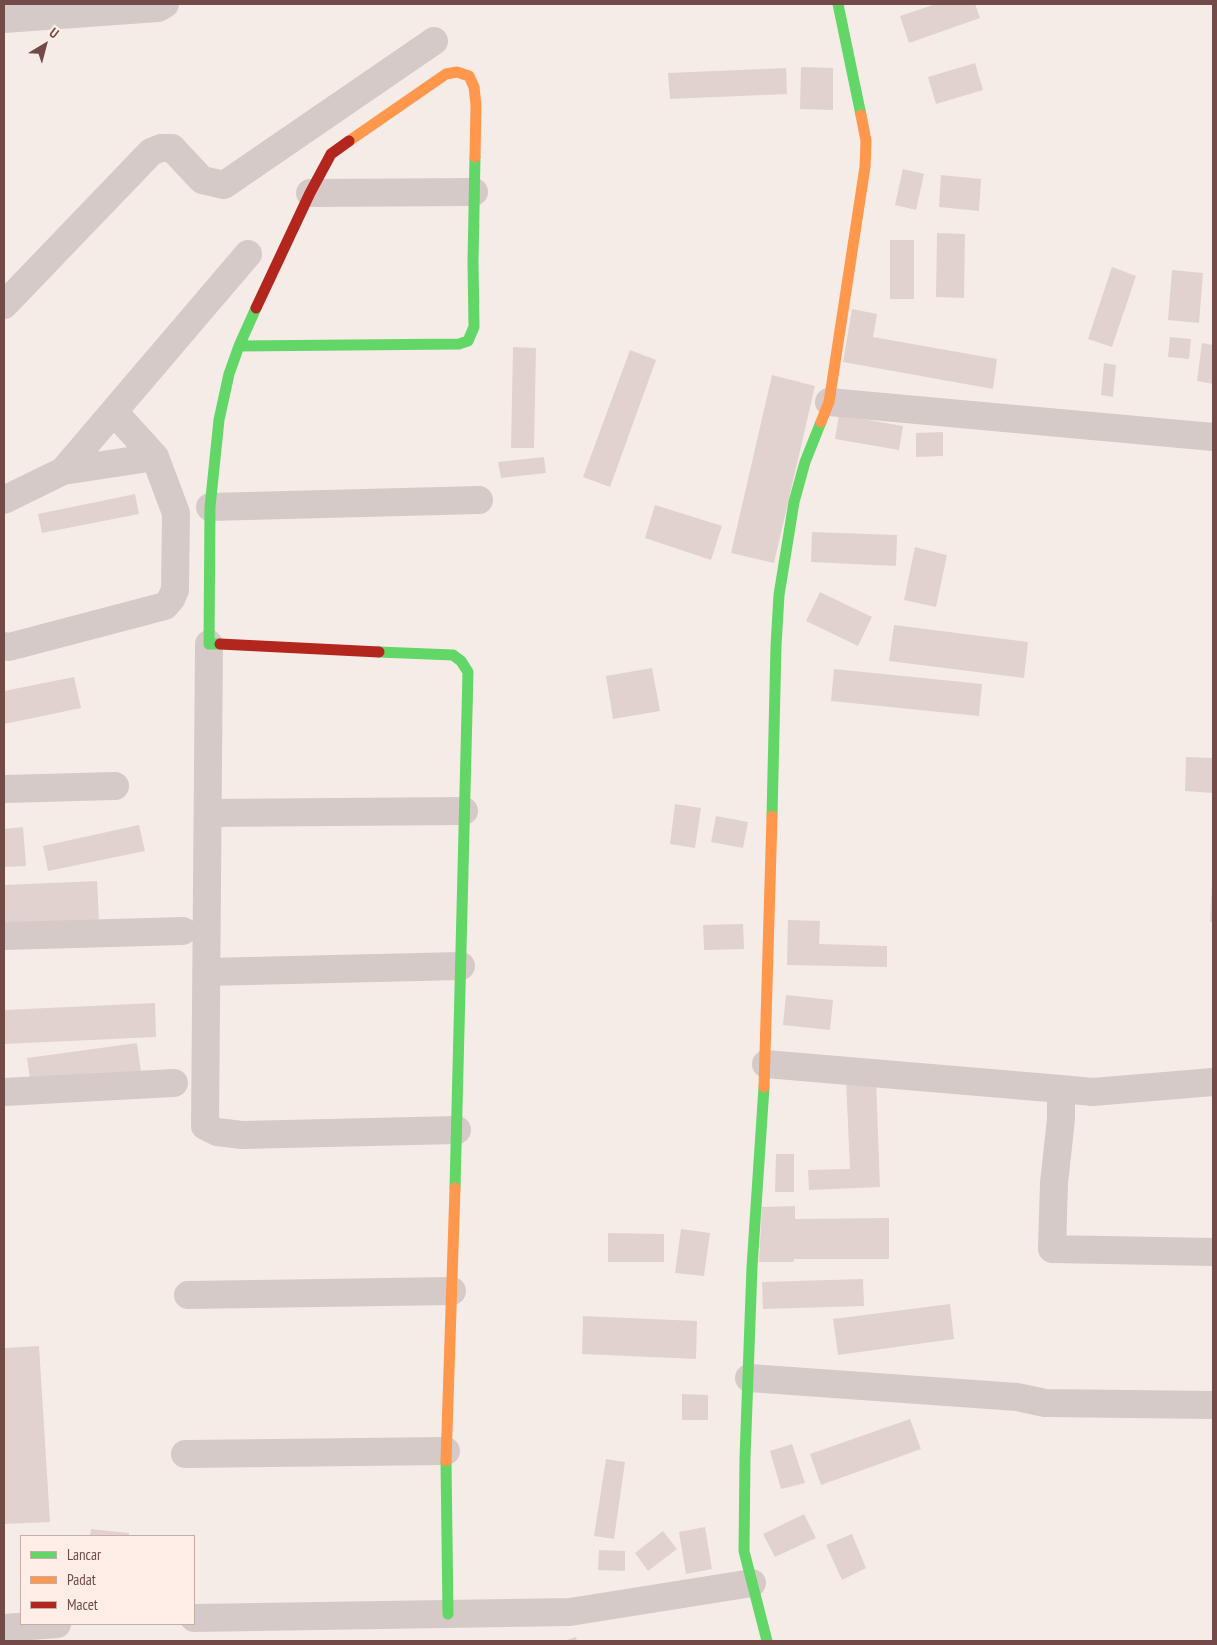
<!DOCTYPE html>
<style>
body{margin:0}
#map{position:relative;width:1217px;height:1645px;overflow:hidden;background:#f6ece7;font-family:"PT Sans Narrow",sans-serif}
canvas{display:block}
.frame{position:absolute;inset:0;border:5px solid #724b48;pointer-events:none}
.legend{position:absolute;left:20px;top:1535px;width:175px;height:90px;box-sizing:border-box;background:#ffeee7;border:1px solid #c7ada7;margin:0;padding:6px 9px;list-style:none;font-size:15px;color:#724b48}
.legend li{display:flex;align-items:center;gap:10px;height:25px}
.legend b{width:25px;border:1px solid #c7ada7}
.north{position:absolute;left:20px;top:20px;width:50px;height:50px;-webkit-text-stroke:4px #ffeee7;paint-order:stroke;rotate:37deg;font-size:14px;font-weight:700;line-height:20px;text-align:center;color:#724b48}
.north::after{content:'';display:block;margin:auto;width:18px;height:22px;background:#724b48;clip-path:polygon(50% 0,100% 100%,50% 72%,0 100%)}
</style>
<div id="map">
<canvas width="1217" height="1645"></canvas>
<div class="frame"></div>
<ul class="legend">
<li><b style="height:6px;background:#63d668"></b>Lancar</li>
<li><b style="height:6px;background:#ff974d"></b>Padat</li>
<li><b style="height:6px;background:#b3261e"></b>Macet</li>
</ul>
<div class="north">U</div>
</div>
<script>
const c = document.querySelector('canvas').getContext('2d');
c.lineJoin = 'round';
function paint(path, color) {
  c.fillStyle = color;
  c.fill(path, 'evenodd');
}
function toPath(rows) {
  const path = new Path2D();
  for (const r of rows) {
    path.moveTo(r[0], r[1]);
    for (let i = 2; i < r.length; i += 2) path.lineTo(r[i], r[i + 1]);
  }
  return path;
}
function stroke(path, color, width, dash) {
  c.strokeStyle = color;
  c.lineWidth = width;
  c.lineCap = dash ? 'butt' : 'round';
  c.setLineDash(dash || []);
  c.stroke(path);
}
paint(toPath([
 [936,4,975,4,980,18,909,43,900,16],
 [975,63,983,90,936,104,928,77],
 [801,67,833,68,833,110,800,109],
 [786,68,787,94,670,99,668,73],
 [903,169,924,174,916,210,895,205],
 [941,175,981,179,979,211,939,207],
 [937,233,965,234,964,298,936,297],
 [890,240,914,240,914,299,890,299],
 [1112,267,1136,276,1112,347,1088,339],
 [1172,270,1203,273,1199,323,1168,320],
 [852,309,877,314,873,337,997,359,993,389,843,362],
 [1170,337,1191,339,1189,359,1168,357],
 [1202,343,1213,345,1213,384,1197,381],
 [513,347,536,348,534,448,511,448],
 [630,350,656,360,610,487,583,477],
 [1104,363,1116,365,1113,397,1101,395],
 [772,375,815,386,774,563,731,553],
 [839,415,903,426,899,450,835,439],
 [943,432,943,456,916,457,916,433],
 [544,457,546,473,501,478,498,462],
 [135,494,139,514,42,533,38,514],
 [655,505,722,526,711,560,645,538],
 [812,532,897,535,896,566,811,562],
 [915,547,947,555,936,607,904,600],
 [820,592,872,617,858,646,806,621],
 [894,625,1028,642,1024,678,889,661],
 [652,668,660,711,613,719,606,676],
 [834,669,982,684,979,716,831,701],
 [74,677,81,708,4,724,4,691],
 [1186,757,1213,758,1213,793,1185,791],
 [675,804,701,808,695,848,670,844],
 [716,816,748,822,743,848,711,842],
 [139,825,145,851,48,871,43,846],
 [23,827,26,866,4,867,4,829],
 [97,881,99,920,4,924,4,885],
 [1212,882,1213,882,1213,922,1210,922],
 [788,920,820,921,819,944,887,946,887,967,787,965],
 [743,924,744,949,704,950,703,925],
 [786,995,833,1000,830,1030,783,1025],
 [155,1003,156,1037,4,1044,4,1010],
 [137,1043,141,1072,31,1086,27,1058],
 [876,1079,880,1187,809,1190,808,1170,850,1169,846,1080],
 [776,1154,794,1154,794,1192,775,1192],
 [795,1206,795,1219,889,1218,889,1259,794,1259,793,1262,759,1262,762,1207],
 [681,1229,710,1233,704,1276,675,1273],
 [608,1233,664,1234,664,1262,608,1262],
 [863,1279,864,1306,763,1309,762,1282],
 [950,1304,954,1339,838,1355,833,1319],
 [583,1316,697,1321,696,1359,582,1354],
 [39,1346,50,1522,4,1524,4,1348],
 [682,1394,708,1395,708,1420,682,1420],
 [910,1419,921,1449,821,1485,810,1454],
 [792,1444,805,1483,781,1489,770,1451],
 [606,1459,625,1462,614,1539,594,1536],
 [804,1514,816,1538,775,1557,763,1534],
 [705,1527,712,1569,686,1574,679,1532],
 [91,1529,129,1533,129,1536,90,1536],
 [663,1531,677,1549,648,1571,635,1553],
 [852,1534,866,1568,842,1580,826,1545],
 [599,1550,625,1551,625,1571,598,1570],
 [576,1637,577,1641,563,1641]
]), '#e2d2cf');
stroke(toPath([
 [4,19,158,8,165,4],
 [310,193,474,192],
 [4,305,151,152,161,148,172,148,202,180,224,185,434,41],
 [829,402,1213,437],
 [63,471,155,457],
 [4,500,63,471,248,254],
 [210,507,479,500],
 [209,644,205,1126,217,1132,242,1135,457,1130],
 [4,646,9,647,165,606,171,599,175,590,176,513,155,457,114,412],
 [4,789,115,786],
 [208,813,464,811],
 [4,936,183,931],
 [207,972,461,966],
 [766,1064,1061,1089],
 [1213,1082,1093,1092,1061,1089,1061,1119,1054,1183,1052,1249,1213,1252],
 [4,1092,174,1083],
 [188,1295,452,1291],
 [749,1378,1017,1397,1045,1403,1213,1405],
 [185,1454,446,1451],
 [194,1618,570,1612,752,1583],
 [4,1628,57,1624]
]), '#d6cac9', 28);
stroke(toPath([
 [838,4,861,115],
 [239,346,459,344,468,341,474,327,473,262,475,157],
 [220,644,209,644,210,507,219,420,229,374,239,346,256,308],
 [379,652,453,655,461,661,468,672,455,1188],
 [772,816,776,646,779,595,794,502,805,462,821,422],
 [764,1087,752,1267,745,1458,744,1551,767,1641],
 [446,1461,448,1614]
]), '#63d668', 11);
stroke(toPath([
 [349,141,446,74,457,72,469,76,474,87,476,105,475,157],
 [821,422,829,402,865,167,866,141,861,115],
 [764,1087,772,816],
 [446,1461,455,1188]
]), '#ff974d', 11);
stroke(toPath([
 [256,308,310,193,331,154,349,141],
 [220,644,379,652]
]), '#b3261e', 11);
</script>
